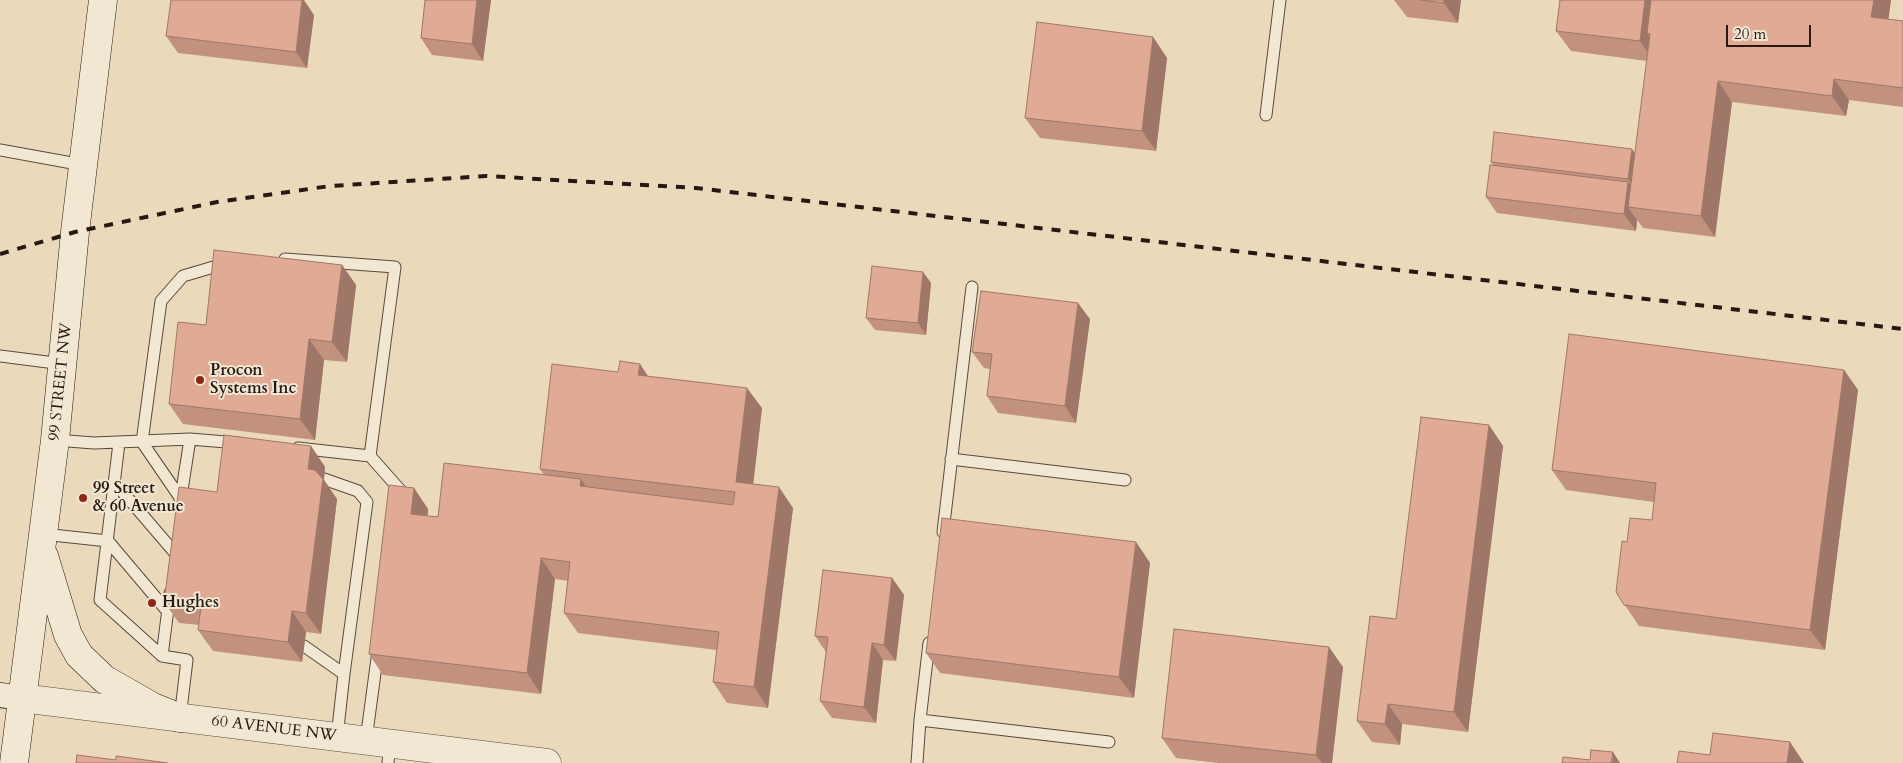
<!DOCTYPE html>
<style>
body{margin:0}
#map{position:relative;width:1903px;height:763px;overflow:hidden;background:#eadabb;font-family:Cardo,serif}
canvas{display:block}
.scale{position:absolute;left:1726px;top:25px;width:85px;height:22px;box-sizing:border-box;border:2px solid #271911;border-top:0;padding-left:6px;font-size:15px;line-height:18px;white-space:nowrap;color:#271911;-webkit-text-stroke:4px #f1e7d3;paint-order:stroke}
</style>
<div id="map">
<canvas width="1903" height="763"></canvas>
<div class="scale">20 m</div>
</div>
<script>
const c = document.querySelector('canvas').getContext('2d');
c.lineJoin = 'round';
function toPath(rows) {
  const path = new Path2D();
  for (const r of rows) {
    path.moveTo(r[0], r[1]);
    for (let i = 2; i < r.length; i += 2) path.lineTo(r[i], r[i + 1]);
  }
  return path;
}
function stroke(path, color, width, dash) {
  c.strokeStyle = color;
  c.lineWidth = width;
  c.lineCap = dash ? 'butt' : 'round';
  c.setLineDash(dash || []);
  c.stroke(path);
}
function paint(path, color) {
  c.fillStyle = color;
  c.fill(path, 'evenodd');
}
function label(font, color, halo, rows, align = 'center') {
  c.font = font + ' Cardo,serif';
  c.lineWidth = 4;
  c.setLineDash([]);
  c.textBaseline = 'middle';
  c.strokeStyle = halo;
  c.fillStyle = color;
  for (const [text, x, y, turn = 0] of rows) {
    c.save();
    c.translate(x, y);
    c.rotate((+turn || 0) * Math.PI / 180);
    c.textAlign = isNaN(turn) ? turn : align;
    if (halo) c.strokeText(text, 0, 0);
    c.fillText(text, 0, 0);
    c.restore();
  }
}
const service = toPath([
 [1266,115,1280,0],
 [0,150,83,165],
 [285,259,395,267,370,456],
 [0,356,63,364],
 [55,440,94,443,190,439,238,443],
 [119,443,100,600,162,656,187,660,180,718],
 [298,448,370,456,401,491,399,499],
 [951,459,1125,480],
 [115,483,175,553],
 [181,499,142,442,161,301,183,276,227,263],
 [180,503,190,439],
 [943,532,972,287],
 [43,534,108,541,168,612],
 [304,646,344,674,367,502,358,491,324,479],
 [162,656,170,593],
 [920,720,929,643],
 [337,737,344,674],
 [366,740,378,651],
 [388,763,390,743],
 [917,763,920,720,1109,742]
]);
const minor = toPath([
 [0,695,21,698]
]);
const tertiary = toPath([
 [21,698,547,763]
]);
const secondary = toPath([
 [44,556,68,635,79,655,104,679,153,707,180,718],
 [14,763,55,440,75,232,103,0]
]);
stroke(service, '#58493c', 13);
stroke(minor, '#58493c', 26);
stroke(tertiary, '#58493c', 29);
stroke(secondary, '#271911', 29);
stroke(service, '#f1e7d3', 11);
stroke(minor, '#f1e7d3', 24);
stroke(tertiary, '#f1e7d3', 28);
stroke(secondary, '#f1e7d3', 28);
stroke(toPath([
 [0,254,75,232,217,202,330,186,486,176,696,188,1903,329]
]), '#271911', 4, [9, 9]);
paint(toPath([
 [491,0,483,61,432,55,421,38],
 [1394,0,1461,0,1458,23,1407,17],
 [1560,0,1891,0,1888,19,1903,21,1903,107,1849,100,1846,116,1732,102,1715,237,1643,228,1637,220,1636,231,1497,213,1486,197,1493,166,1491,162,1635,153,1647,61,1571,51,1556,31],
 [314,15,307,68,178,53,166,36],
 [1153,37,1167,58,1156,151,1040,138,1025,118],
 [342,265,356,285,347,362,324,360,315,440,183,424,169,404,206,325],
 [923,272,931,283,926,335,875,330,866,318],
 [1090,319,1076,423,998,413,987,396,990,369,984,368,972,352],
 [1844,370,1858,390,1825,650,1639,626,1616,592,1627,542,1652,520,1654,502,1566,490,1552,470],
 [648,376,762,408,753,484,793,508,768,708,727,703,713,682,717,650,578,633,564,613,568,581,555,579,541,694,383,675,369,654,414,488,428,509,428,516,438,517,544,475,540,469],
 [1489,425,1503,446,1468,732,1402,724,1400,745,1372,742,1357,721,1396,619],
 [311,446,325,467,324,480,337,499,321,634,306,632,302,662,213,651,198,630,199,625,179,623,164,602,217,492],
 [1136,542,1150,563,1134,698,940,673,926,653],
 [892,578,904,595,896,661,883,660,876,723,832,718,820,701,826,652,815,636],
 [1343,667,1332,763,1218,763,1176,758,1162,738]
]), '#c2927f');
paint(toPath([
 [302,0,304,0,314,15,307,68,296,52],
 [477,0,491,0,483,61,472,44],
 [1444,0,1461,0,1458,23,1444,3],
 [1645,0,1662,0,1650,34,1647,33,1656,47,1654,62,1640,41],
 [1874,0,1891,0,1886,38,1871,17],
 [1153,37,1167,58,1156,151,1142,131],
 [1834,79,1849,100,1846,116,1832,96],
 [1718,81,1732,102,1715,237,1701,216],
 [1632,149,1643,165,1640,196,1628,179],
 [1628,182,1640,198,1628,207,1637,220,1636,231,1624,214],
 [342,265,356,285,347,362,332,342],
 [923,272,931,283,926,335,918,323],
 [1078,303,1090,319,1076,423,1065,406],
 [309,339,324,360,315,440,300,419],
 [640,364,654,385,638,375],
 [1844,370,1858,390,1825,650,1810,630],
 [747,388,762,408,751,503,736,482],
 [1489,425,1503,446,1468,732,1454,712],
 [311,446,325,467,324,480,337,499,321,634,306,613,308,469],
 [581,479,595,500,580,486],
 [779,487,793,508,768,708,754,687],
 [414,488,428,509,425,534,411,514],
 [1136,542,1150,563,1134,698,1119,677],
 [541,558,555,579,541,694,527,673],
 [892,578,904,595,896,661,884,645],
 [292,611,306,632,302,662,288,642],
 [872,643,883,660,876,723,864,707],
 [1329,647,1343,667,1332,763,1322,763,1316,755],
 [1388,704,1402,724,1400,745,1385,724],
 [1790,742,1804,763,1787,763],
 [1613,752,1620,763,1612,763]
]), '#9e7768');
const building = toPath([
 [171,0,302,0,296,52,166,36,171,0],
 [425,0,477,0,472,44,421,38,425,0],
 [1421,0,1444,0,1444,3,1421,0],
 [1560,0,1645,0,1640,41,1556,31,1560,0],
 [1651,0,1874,0,1871,17,1903,21,1903,88,1834,79,1832,96,1718,81,1701,216,1628,207,1650,34,1647,33,1651,0],
 [1037,22,1153,37,1142,131,1025,118,1037,22],
 [1494,132,1632,149,1628,179,1491,162,1494,132],
 [1490,165,1628,182,1624,214,1486,197,1490,165],
 [214,250,342,265,332,342,309,339,300,419,169,404,178,322,206,325,214,250],
 [872,266,923,272,918,323,866,318,872,266],
 [981,291,1078,303,1065,406,987,396,992,354,972,352,981,291],
 [1569,334,1844,370,1810,630,1624,605,1616,592,1622,541,1627,542,1630,518,1652,520,1656,483,1552,470,1569,334],
 [620,361,640,364,638,375,747,388,736,482,779,487,754,687,713,682,719,632,564,613,570,562,541,558,527,673,369,654,389,485,414,488,411,514,438,517,444,463,581,479,580,486,733,505,735,492,540,469,552,364,618,372,620,361],
 [1421,417,1489,425,1454,712,1388,704,1385,724,1357,721,1370,616,1396,619,1421,417],
 [224,435,311,446,308,469,315,470,323,479,306,613,292,611,288,642,198,630,201,607,164,602,179,487,217,492,224,435],
 [942,518,1136,542,1119,677,926,653,942,518],
 [823,570,892,578,884,645,872,643,864,707,820,701,828,637,815,636,823,570],
 [1174,629,1329,647,1316,755,1162,738,1174,629],
 [1713,733,1790,742,1787,763,1677,763,1679,751,1710,755,1713,733],
 [1591,750,1613,752,1611,763,1615,763,1562,763,1563,757,1590,760,1591,750],
 [77,755,116,760,116,756,168,763,76,763,77,755]
]);
paint(building, '#e1aa94');
stroke(building, '#9e7768', 1);
for (const [x, y, r, color] of [
 [200,380,5,"#8f2418"],
 [83,498,5,"#8f2418"],
 [152,603,5,"#8f2418"]
]) {
  const dot = new Path2D();
  dot.arc(x, y, r, 0, 2 * Math.PI);
  c.fillStyle = color;
  c.fill(dot);
  stroke(dot, '#f1e7d3', 2);
}
label('bold 16px', '#271911', '#f1e7d3', [
 ["Procon",210,371],
 ["Systems Inc",210,389],
 ["99 Street",93,489],
 ["& 60 Avenue",93,507],
 ["Hughes",162,603]
], 'left');
label('16px', '#271911', '#f1e7d3', [
 ["99 STREET NW",61,382,-84],
 ["60 AVENUE NW",274,729,7]
]);
</script>
